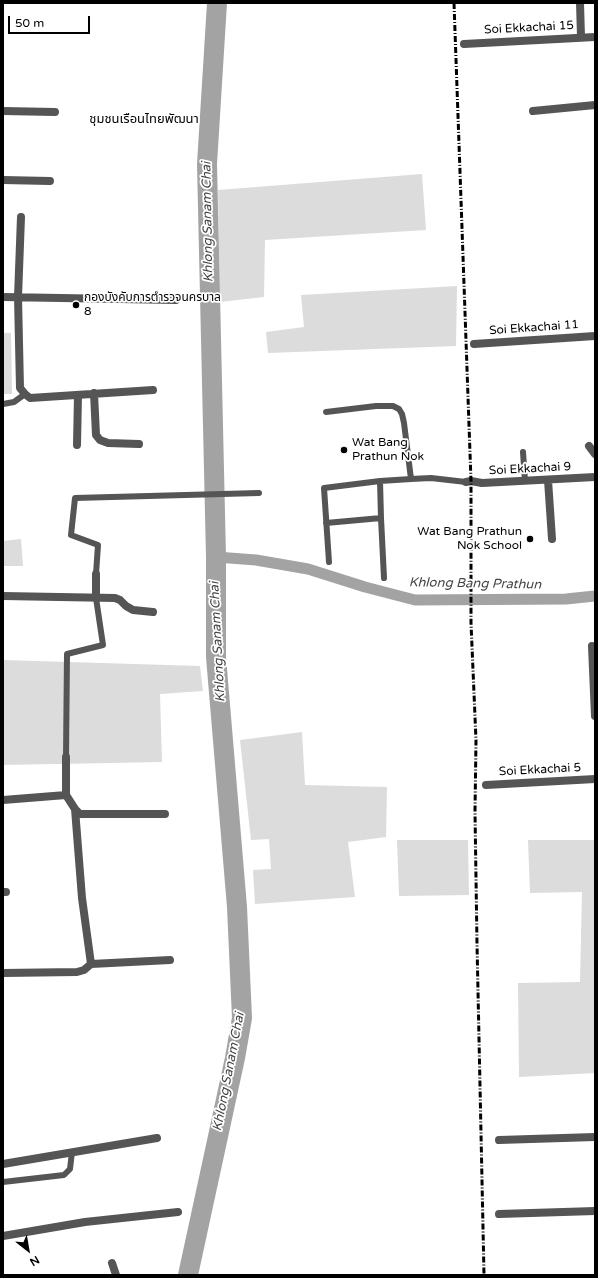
<!DOCTYPE html>
<meta charset="utf-8">
<style>
body{margin:0}
#map{position:relative;width:598px;height:1278px;overflow:hidden;background:#fff;font-family:"Varela Round",sans-serif}
canvas{display:block}
.frame{position:absolute;inset:0;border:4px solid #000;pointer-events:none}
.north{position:absolute;left:8px;top:1230px;width:40px;height:40px;-webkit-text-stroke:3px #fff;paint-order:stroke;rotate:149deg;font-size:11px;font-weight:700;line-height:16px;text-align:center;color:#000}
.north::after{content:'';display:block;margin:auto;width:14px;height:18px;background:#000;clip-path:polygon(50% 0,100% 100%,50% 72%,0 100%)}
.scale{position:absolute;left:8px;top:16px;width:82px;height:18px;box-sizing:border-box;border:2px solid #000;border-top:0;padding-left:5px;font-size:12px;line-height:14px;white-space:nowrap;color:#000;-webkit-text-stroke:3px #fff;paint-order:stroke}
</style>
<div id="map">
<canvas width="598" height="1278"></canvas>
<div class="frame"></div>
<div class="north">N</div>
<div class="scale">50 m</div>
</div>
<script>
const c = document.querySelector('canvas').getContext('2d');
c.lineJoin = 'round';
function paint(path, color) {
  c.fillStyle = color;
  c.fill(path, 'evenodd');
}
function toPath(rows) {
  const path = new Path2D();
  for (const r of rows) {
    path.moveTo(r[0], r[1]);
    for (let i = 2; i < r.length; i += 2) path.lineTo(r[i], r[i + 1]);
  }
  return path;
}
function stroke(path, color, width, dash) {
  c.strokeStyle = color;
  c.lineWidth = width;
  c.lineCap = dash ? 'butt' : 'round';
  c.setLineDash(dash || []);
  c.stroke(path);
}
function label(font, color, halo, rows, align = 'center') {
  c.font = font + ' "Varela Round","Noto Sans Thai",sans-serif';
  c.lineWidth = 3.5;
  c.setLineDash([]);
  c.textBaseline = 'middle';
  c.strokeStyle = halo;
  c.fillStyle = color;
  for (const [text, x, y, turn = 0] of rows) {
    c.save();
    c.translate(x, y);
    c.rotate((+turn || 0) * Math.PI / 180);
    c.textAlign = isNaN(turn) ? turn : align;
    if (halo) c.strokeText(text, 0, 0);
    c.fillText(text, 0, 0);
    c.restore();
  }
}
paint(toPath([
 [422,174,426,230,265,240,264,297,220,302,218,190],
 [457,286,456,346,268,353,266,332,304,327,301,295],
 [3,333,11,333,12,394,3,394],
 [21,539,23,566,3,566,3,541],
 [3,660,200,666,203,691,160,694,162,762,3,765],
 [302,732,305,785,387,787,386,837,348,842,355,897,255,904,253,870,271,869,269,839,251,840,240,740],
 [397,840,468,840,469,895,399,896],
 [528,840,595,840,595,1073,519,1077,518,983,580,982,582,892,530,893]
]), '#dcdcdc');
stroke(toPath([
 [216,557,256,560,308,569,365,587,415,600,566,599,595,596]
]), '#a3a3a3', 11);
stroke(toPath([
 [188,1275,235,1058,242,1018,237,907,216,657,216,557,207,164,217,3]
]), '#a3a3a3', 20);
stroke(toPath([
 [3,404,14,402,25,394],
 [326,412,376,406,393,406,399,409,402,414,404,423,411,479],
 [523,452,525,481],
 [381,518,384,578],
 [326,523,381,518,380,481],
 [329,562,324,488,380,481,411,479,431,478,466,482],
 [96,574,98,545,71,535,75,498,259,493],
 [66,757,67,654,103,645,96,598],
 [3,1182,64,1175,70,1169,72,1152]
]), '#555', 6);
stroke(toPath([
 [580,3,581,37],
 [464,44,595,37],
 [3,111,55,112],
 [533,111,595,105],
 [3,180,50,181],
 [21,217,18,297,20,388,25,394,30,398,153,390],
 [3,297,176,300],
 [474,344,595,336],
 [94,393,96,435,100,440,108,443,139,444],
 [77,445,78,395],
 [589,446,595,454],
 [548,480,552,539],
 [466,482,471,481,482,483,595,477],
 [3,596,115,598,120,600,126,606,133,610,153,612],
 [96,598,96,574],
 [592,646,595,716],
 [486,785,595,779],
 [66,795,66,757],
 [3,800,66,795,75,809,80,814,165,814],
 [75,809,82,898,91,964],
 [3,892,6,892],
 [3,973,77,972,84,970,91,964,170,960],
 [499,1140,595,1137],
 [3,1164,157,1138],
 [499,1214,595,1211],
 [3,1236,85,1222,178,1212],
 [112,1263,116,1275]
]), '#555', 8);
stroke(toPath([
 [454,3,471,481,471,623,476,740,475,812,477,944,484,1275]
]), '#000', 3, [6, 2, 1, 2]);
for (const [x, y, r, color] of [
 [76,305,4,"#000"],
 [344,450,4,"#000"],
 [530,539,4,"#000"]
]) {
  const dot = new Path2D();
  dot.arc(x, y, r, 0, 2 * Math.PI);
  c.fillStyle = color;
  c.fill(dot);
  stroke(dot, '#fff', 1.5);
}
label('12px', '#000', '#fff', [
 ["Soi Ekkachai 15",529,28,-3],
 ["Soi Ekkachai 11",534,328,-4],
 ["Soi Ekkachai 9",530,469,-3],
 ["Soi Ekkachai 5",540,770,-3]
]);
label('12px', '#000', '#fff', [
 ["กองบังคับการตำรวจนครบาล",84,298],
 ["8",84,312],
 ["Wat Bang",352,443],
 ["Prathun Nok",352,457],
 ["Wat Bang Prathun",522,532,"right"],
 ["Nok School",522,546,"right"]
], 'left');
label('13px', '#000', '#fff', [
 ["ชุมชนเรือนไทยพัฒนา",144,120]
]);
label('italic 13px', '#444', '#fff', [
 ["Khlong Sanam Chai",208,222,-91],
 ["Khlong Bang Prathun",475,584,1],
 ["Khlong Sanam Chai",218,642,-93],
 ["Khlong Sanam Chai",229,1072,-79]
]);
</script>
